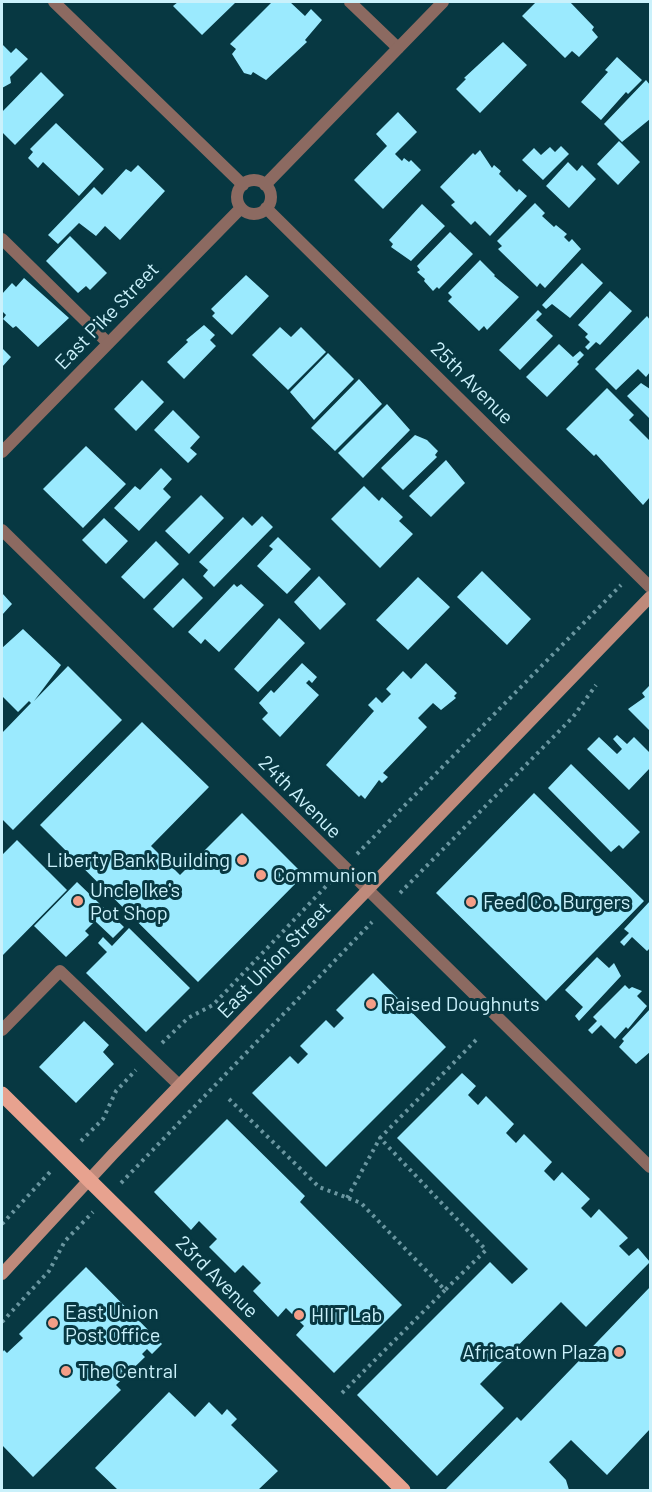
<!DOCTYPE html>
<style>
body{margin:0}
#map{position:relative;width:652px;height:1492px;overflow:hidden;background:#073842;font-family:Barlow,sans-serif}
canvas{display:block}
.frame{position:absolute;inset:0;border:3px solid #caf1fb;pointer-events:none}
</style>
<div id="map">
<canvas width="652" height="1492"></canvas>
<div class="frame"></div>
</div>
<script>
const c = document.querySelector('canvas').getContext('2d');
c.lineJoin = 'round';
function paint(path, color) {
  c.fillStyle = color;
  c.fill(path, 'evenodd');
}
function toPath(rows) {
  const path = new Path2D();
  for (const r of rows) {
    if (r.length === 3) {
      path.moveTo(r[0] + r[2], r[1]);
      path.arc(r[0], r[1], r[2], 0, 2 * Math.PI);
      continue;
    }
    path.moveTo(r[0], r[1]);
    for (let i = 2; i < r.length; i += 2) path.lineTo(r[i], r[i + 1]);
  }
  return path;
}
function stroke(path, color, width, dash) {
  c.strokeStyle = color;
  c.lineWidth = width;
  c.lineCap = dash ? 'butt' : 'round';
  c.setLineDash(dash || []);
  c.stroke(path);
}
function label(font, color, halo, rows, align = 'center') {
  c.font = font + ' Barlow,sans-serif';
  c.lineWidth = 6;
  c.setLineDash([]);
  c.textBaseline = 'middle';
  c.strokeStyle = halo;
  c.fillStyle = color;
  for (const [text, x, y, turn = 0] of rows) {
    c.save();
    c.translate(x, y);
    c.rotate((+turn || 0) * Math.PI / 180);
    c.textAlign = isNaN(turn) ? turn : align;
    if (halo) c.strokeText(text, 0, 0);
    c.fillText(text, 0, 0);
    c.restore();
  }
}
paint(toPath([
 [178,2,236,2,202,35,173,6],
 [272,2,290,2,305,16,311,9,322,20,305,40,307,42,266,80,253,72,251,75,244,73,232,54,236,49,230,44],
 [536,2,570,2,594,27,592,30,598,37,579,57,572,51,565,58,522,16],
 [503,42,527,65,480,113,456,89,466,79,464,78],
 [2,44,11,53,16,48,28,59,10,77,11,83,2,88],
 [617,57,642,80,628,94,626,92,601,120,581,102,608,72,605,70],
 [41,72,64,95,15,145,2,132,2,112],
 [646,80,650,85,650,119,622,142,604,124],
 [398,112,417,132,395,154,402,161,404,158,409,162,411,160,421,170,383,209,354,180,387,146,376,134],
 [56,123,104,169,79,196,43,162,38,168,28,158,33,152,30,149],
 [619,141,640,162,618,185,597,164],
 [561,146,569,154,543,180,522,160,534,148,541,155,550,147,555,152],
 [480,150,492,168,494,165,501,171,499,174,517,192,519,189,527,196,490,236,475,221,471,225,451,205,455,202,440,187,473,153,475,155],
 [568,162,577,171,582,165,596,179,569,208,546,186],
 [138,165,165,191,120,240,105,226,96,236,79,223,58,244,48,235,94,187,102,195,126,169,131,172],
 [535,203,545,213,542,216,554,227,556,225,567,234,564,237,569,242,572,239,581,249,545,288,540,283,537,287,498,249,502,246,497,241],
 [422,204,445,226,411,261,391,247,393,244,389,240],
 [450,232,473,254,439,289,437,287,433,291,424,281,425,279,417,272,420,270,417,266],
 [70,236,107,273,90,290,86,286,78,293,46,261],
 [480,260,495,275,494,276,519,297,487,330,484,326,479,331,448,301,452,297,448,293],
 [582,263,603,283,570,318,552,304,546,309,542,305],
 [246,275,269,296,232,335,212,316,215,313,211,309],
 [24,278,69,318,38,347,16,326,13,328,3,319,6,315,2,311,2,294,12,283,16,287],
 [610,291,632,311,600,345,596,342,588,350,585,347,590,342,585,337,588,334,578,325],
 [538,310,542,314,536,320,553,336,520,370,499,350],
 [647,316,650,320,650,372,646,377,638,369,616,390,595,369],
 [204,325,215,335,210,340,216,346,184,379,167,362,188,342,186,340],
 [280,327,291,337,301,327,326,352,288,390,252,355],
 [559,344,573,357,580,351,584,355,577,362,579,364,547,397,526,377],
 [2,348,11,357,2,367],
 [328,353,354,379,314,420,290,392],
 [359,379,382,404,335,451,311,428],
 [142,380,164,402,136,431,114,409],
 [641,383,650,389,650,419,627,396],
 [607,388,634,415,629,420,650,441,650,497,643,505,596,454,594,456,566,429],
 [387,404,410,430,363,478,338,453],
 [173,410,200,437,190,448,197,454,188,463,154,430],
 [415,435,427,440,438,451,435,455,437,457,403,490,381,468],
 [86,446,126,484,83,528,43,489],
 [446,460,465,483,431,517,409,496],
 [161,468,172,479,163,489,171,497,139,531,114,508,135,486,140,490],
 [364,486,379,501,382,497,403,517,399,521,413,534,380,568,331,519],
 [201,495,224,518,189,554,165,531],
 [262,516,273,527,214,587,203,576,208,570,199,562,243,517,252,526],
 [104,518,128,541,106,564,82,540],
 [278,537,311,569,287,594,257,566,273,549,269,546],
 [156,541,179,564,144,599,121,577],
 [482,571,531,619,507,645,457,597],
 [319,576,346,604,320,630,294,602],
 [418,577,450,607,408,650,376,620],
 [183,578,203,598,173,628,153,609],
 [234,584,237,587,241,584,264,605,219,652,205,639,201,644,188,632],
 [2,593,12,604,2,615],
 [279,618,305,643,258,692,234,669],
 [23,629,61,665,34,701,68,666,122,720,13,830,2,819,2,733,31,703,29,701,18,712,2,696,2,648],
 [302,663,317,677,312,683,309,680,306,683,319,695,280,737,262,719,268,713,259,703,271,690,274,693],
 [426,663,457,693,454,696,456,698,441,710,433,703,418,718,427,727,383,773,388,777,382,783,379,780,365,799,361,795,359,797,326,765,374,711,368,705,376,697,382,703,391,694,386,689,403,671,411,679],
 [649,686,650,688,650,731,628,709,645,697,642,693],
 [142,722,209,787,151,846,180,875,242,813,304,875,198,982,40,825],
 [617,735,627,744,634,737,650,753,650,768,629,790,587,749,599,737,617,754,622,749,613,739],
 [571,764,640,832,623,849,619,845,611,852,548,788],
 [534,793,644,901,546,1001,436,893],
 [17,840,67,890,2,956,2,855],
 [77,882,124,927,113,938,95,921,85,931,89,935,66,957,34,926],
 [650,901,650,948,647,951,632,937,624,946,620,942,629,933,624,929],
 [129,928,190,988,146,1032,86,973,107,952,98,943,103,937,112,946],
 [597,957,609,968,614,963,621,976,579,1021,575,1016,583,1007,565,990],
 [373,973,446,1047,326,1167,252,1093,290,1056,298,1064,308,1054,300,1046,326,1020,334,1028,344,1018,336,1010],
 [625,985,629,989,632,987,642,991,637,996,647,1006,628,1029,626,1027,615,1039,601,1025,592,1034,588,1030,597,1021,593,1017],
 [650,1009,650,1052,636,1064,619,1047,624,1041,622,1039],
 [84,1021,109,1045,103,1052,114,1064,76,1103,39,1067],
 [462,1073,476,1086,468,1095,478,1105,486,1096,514,1124,506,1133,516,1143,524,1134,552,1162,544,1171,554,1181,562,1172,590,1199,581,1208,591,1218,599,1209,628,1238,619,1246,629,1256,638,1248,650,1262,586,1327,561,1302,480,1384,504,1408,437,1476,357,1395,490,1262,512,1284,528,1269,397,1138],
 [227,1119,305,1196,300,1202,402,1305,334,1373,296,1335,304,1326,286,1308,278,1317,253,1291,261,1283,243,1265,235,1273,209,1247,217,1239,199,1221,191,1230,154,1192],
 [86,1267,162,1344,152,1354,147,1349,142,1354,145,1357,116,1385,121,1390,33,1477,2,1445,2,1353,4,1350,7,1353,23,1338,19,1334],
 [650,1287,650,1429,607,1475,571,1440,549,1462,566,1480,569,1490,446,1489,517,1417,521,1421],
 [169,1392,195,1417,209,1402,222,1415,227,1409,237,1419,231,1425,278,1471,258,1490,118,1490,95,1468]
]), '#9beafe');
stroke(toPath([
 [357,854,621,585],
 [400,893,573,717,596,685],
 [162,1043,188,1018,213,1005,331,881],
 [229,1099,319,1187,361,1203,445,1290,486,1250,380,1138,476,1040],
 [81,1141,103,1119,116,1091,136,1070],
 [121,1183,372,922],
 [347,1198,380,1138],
 [2,1224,50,1172],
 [2,1322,49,1271,65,1241,93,1212],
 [342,1393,445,1290]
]), '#6a96a0', 4, [3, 4.5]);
stroke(toPath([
 [350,2,398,48],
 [2,239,108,343],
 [2,1030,60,971,179,1085]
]), '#8c6a61', 12);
stroke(toPath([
 [54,2,243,185],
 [254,197,17],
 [265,185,443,2],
 [266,208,650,587],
 [2,452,241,208],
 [2,530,650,1167]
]), '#8c6a61', 12);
stroke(toPath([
 [2,1274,113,1154,650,597]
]), '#bf8a7b', 12);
stroke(toPath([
 [2,1094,403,1490]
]), '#e7a28f', 15);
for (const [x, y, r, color] of [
 [242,860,6,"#f49e87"],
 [261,875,6,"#f49e87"],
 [78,901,6,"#f49e87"],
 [471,902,6,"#f49e87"],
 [371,1004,6,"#f49e87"],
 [299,1315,6,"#f49e87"],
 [53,1323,6,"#f49e87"],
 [619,1352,6,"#f49e87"],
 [66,1371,6,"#f49e87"]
]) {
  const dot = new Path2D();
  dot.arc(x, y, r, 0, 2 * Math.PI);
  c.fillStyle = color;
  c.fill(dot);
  stroke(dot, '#073842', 2);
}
label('20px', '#caf1fb', '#073842', [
 ["East Pike Street",107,316,-46],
 ["25th Avenue",472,383,45],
 ["24th Avenue",300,797,45],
 ["East Union Street",274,960,-46],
 ["23rd Avenue",217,1277,45]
]);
label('20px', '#caf1fb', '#073842', [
 ["Liberty Bank Building",230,860,"right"],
 ["Communion",273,875],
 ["Uncle Ike's",90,890],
 ["Pot Shop",90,913],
 ["Feed Co. Burgers",483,902],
 ["Raised Doughnuts",383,1004],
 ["East Union",65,1312],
 ["Post Office",65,1335],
 ["HIIT Lab",311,1315],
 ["Africatown Plaza",607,1352,"right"],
 ["The Central",78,1371]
], 'left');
</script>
